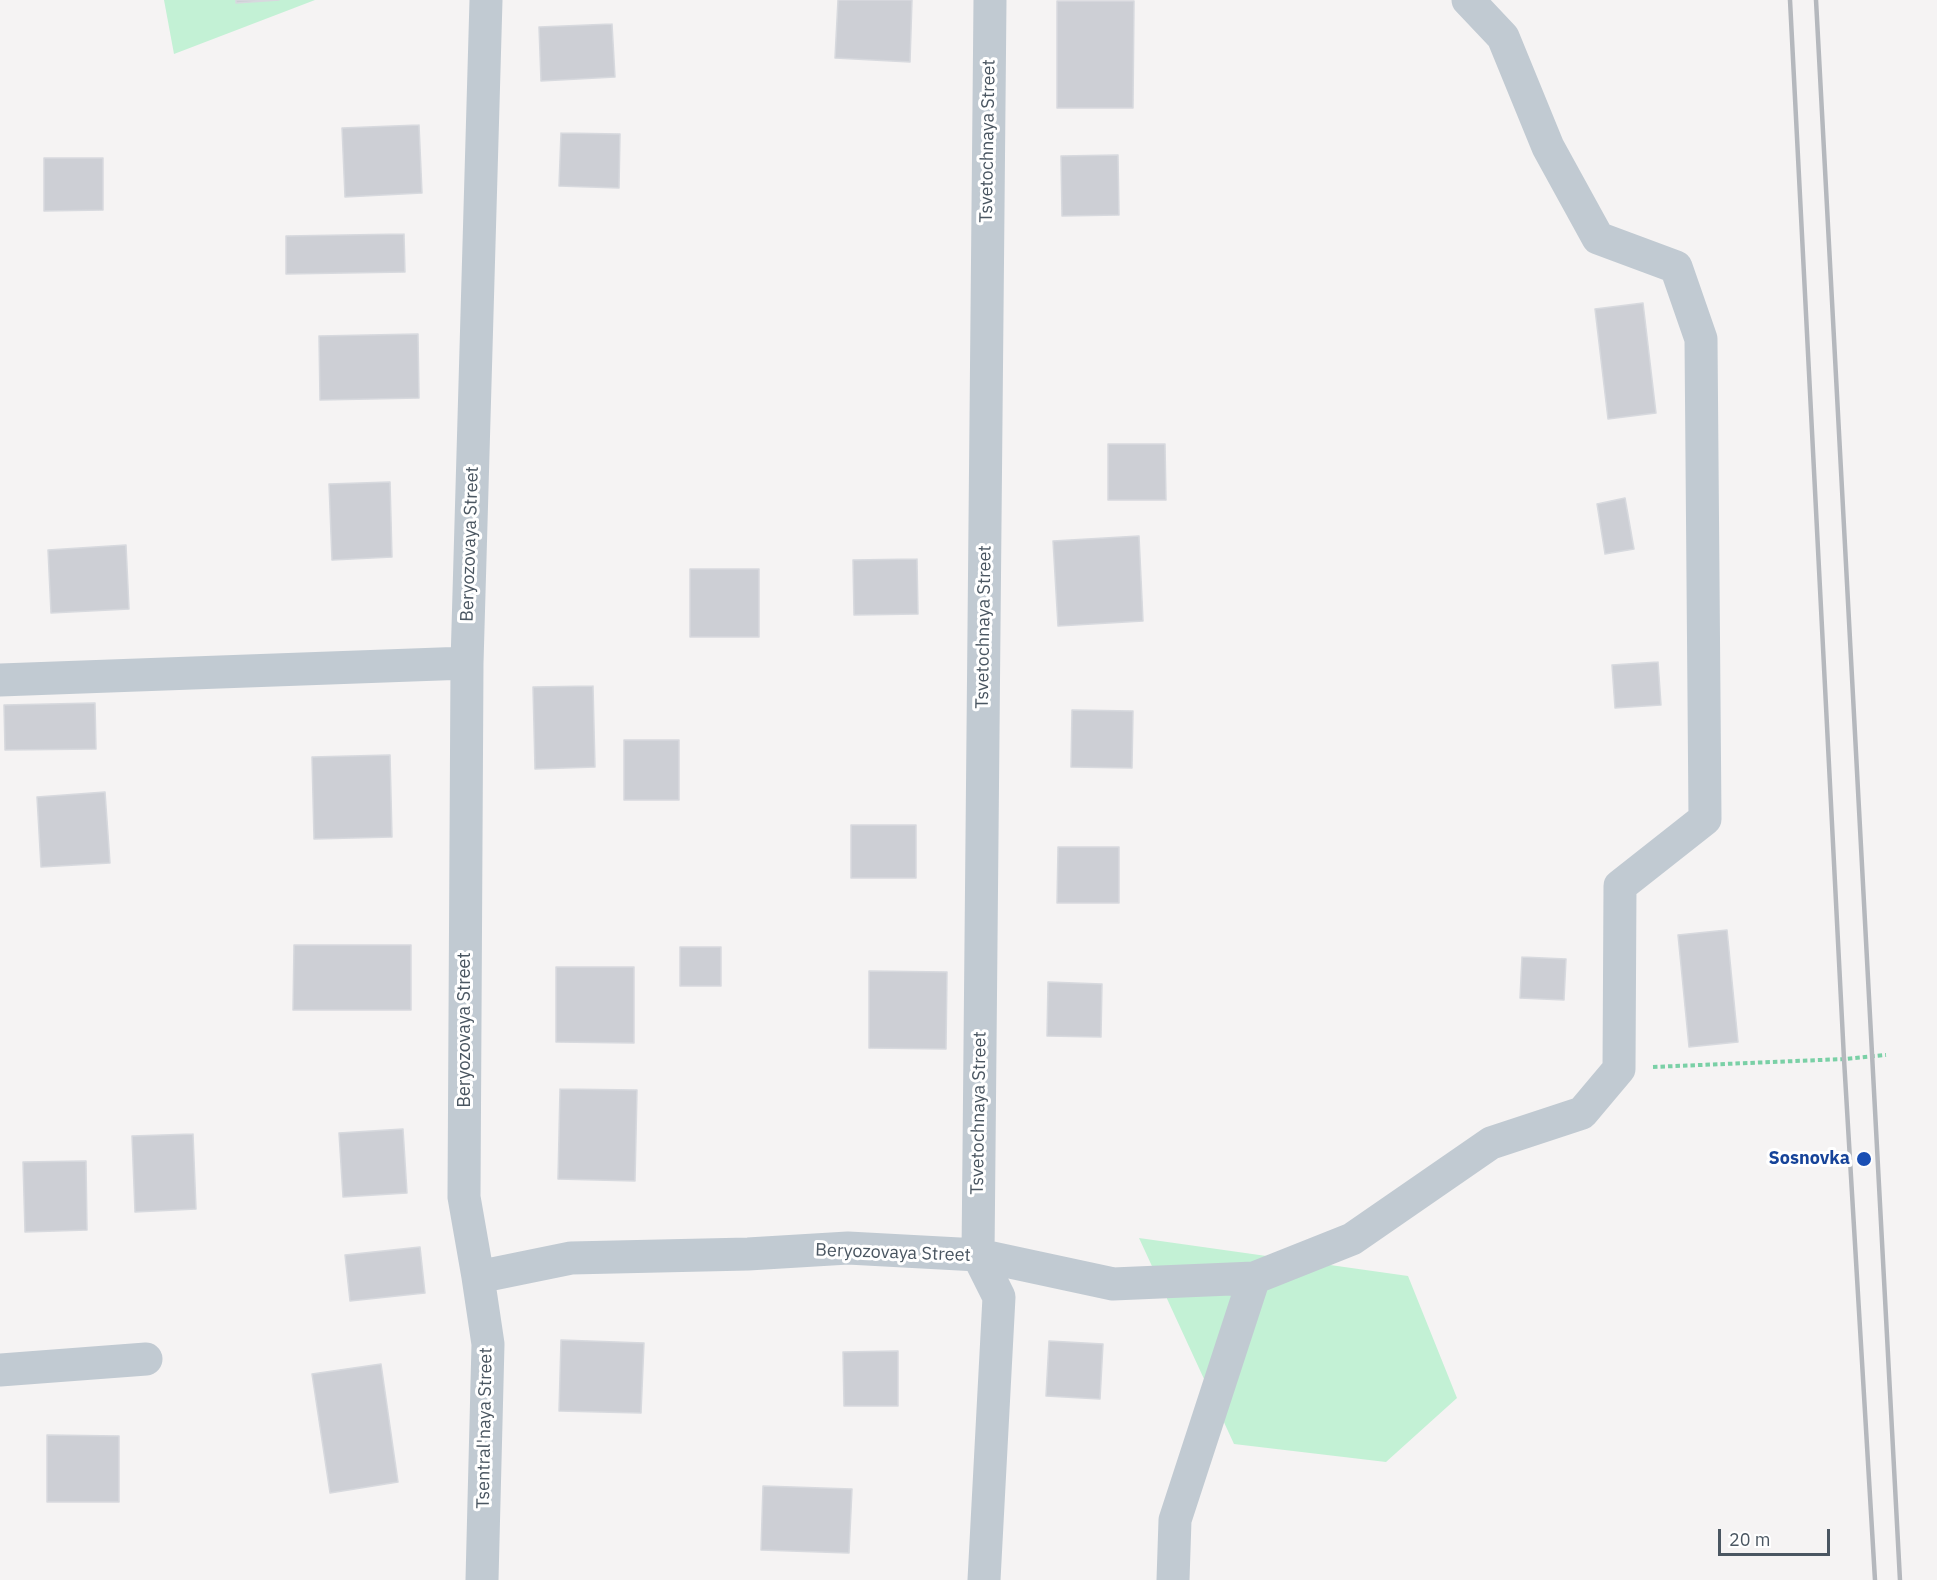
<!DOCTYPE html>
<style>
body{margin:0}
#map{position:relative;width:1937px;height:1580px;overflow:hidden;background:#f5f3f3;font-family:"IBM Plex Sans",sans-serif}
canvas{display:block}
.scale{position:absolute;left:1718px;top:1529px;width:112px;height:27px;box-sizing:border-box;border:3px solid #4a5661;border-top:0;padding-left:8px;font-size:18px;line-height:21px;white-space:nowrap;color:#4a5661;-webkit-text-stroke:4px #fff;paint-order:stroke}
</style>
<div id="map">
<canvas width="1937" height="1580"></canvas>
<div class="scale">20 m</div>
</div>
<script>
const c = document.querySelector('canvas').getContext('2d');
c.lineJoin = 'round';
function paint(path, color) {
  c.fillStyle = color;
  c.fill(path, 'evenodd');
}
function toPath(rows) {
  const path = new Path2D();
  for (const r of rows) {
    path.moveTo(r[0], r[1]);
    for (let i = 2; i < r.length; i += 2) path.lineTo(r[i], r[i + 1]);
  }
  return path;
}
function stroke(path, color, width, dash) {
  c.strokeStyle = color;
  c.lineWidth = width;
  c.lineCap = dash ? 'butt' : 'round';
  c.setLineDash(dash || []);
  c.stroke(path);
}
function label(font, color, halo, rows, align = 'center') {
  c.font = font + ' "IBM Plex Sans",sans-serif';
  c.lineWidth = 6;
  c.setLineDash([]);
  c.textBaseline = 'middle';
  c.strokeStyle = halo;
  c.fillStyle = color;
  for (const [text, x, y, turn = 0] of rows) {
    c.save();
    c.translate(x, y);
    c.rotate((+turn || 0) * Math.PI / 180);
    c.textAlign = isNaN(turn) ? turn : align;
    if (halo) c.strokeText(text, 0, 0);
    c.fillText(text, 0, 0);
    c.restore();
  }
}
paint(toPath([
 [164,0,315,0,174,54],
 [1139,1238,1408,1276,1457,1398,1386,1462,1234,1444]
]), '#c3f1d5');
const building = toPath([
 [236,0,279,0,236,3,236,0],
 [838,0,912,0,910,62,835,58,838,0],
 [1057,1,1134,1,1133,108,1057,108,1057,1],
 [612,24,615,77,541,81,539,27,612,24],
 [419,125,422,193,345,197,342,128,419,125],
 [561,133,620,134,619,188,559,186,561,133],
 [1118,155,1119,215,1062,216,1061,156,1118,155],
 [44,158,103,158,103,210,44,211,44,158],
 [404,234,405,272,286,274,286,236,404,234],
 [1643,303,1656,413,1608,419,1595,309,1643,303],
 [418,334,419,398,320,400,319,336,418,334],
 [1108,444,1165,444,1166,500,1108,500,1108,444],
 [390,482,392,557,332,560,329,484,390,482],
 [1625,498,1634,549,1605,554,1597,504,1625,498],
 [1139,536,1143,621,1058,626,1053,541,1139,536],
 [126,545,129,609,51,613,48,550,126,545],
 [917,559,918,614,854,615,853,560,917,559],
 [690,569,759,569,759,637,690,637,690,569],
 [1658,662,1661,705,1615,708,1612,665,1658,662],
 [593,686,595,767,535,769,533,687,593,686],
 [95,703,96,749,5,750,4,705,95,703],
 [1072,710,1133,711,1132,768,1071,767,1072,710],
 [624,740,679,740,679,800,624,800,624,740],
 [390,755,392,837,314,839,312,757,390,755],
 [105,792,110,863,41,867,37,797,105,792],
 [851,825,916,825,916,878,851,878,851,825],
 [1058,847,1119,847,1119,903,1057,903,1058,847],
 [1727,930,1738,1042,1689,1047,1678,935,1727,930],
 [294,945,411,945,411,1010,293,1010,294,945],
 [680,947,721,947,721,986,680,986,680,947],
 [1522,957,1566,959,1564,1000,1520,998,1522,957],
 [556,967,634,967,634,1043,556,1042,556,967],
 [869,971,947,972,946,1049,869,1048,869,971],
 [1048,982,1102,984,1101,1037,1047,1036,1048,982],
 [560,1089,637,1090,635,1181,558,1179,560,1089],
 [403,1129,407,1193,343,1197,339,1133,403,1129],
 [193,1134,196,1209,135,1212,132,1136,193,1134],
 [86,1161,87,1230,25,1232,23,1162,86,1161],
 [420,1247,425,1293,350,1301,345,1255,420,1247],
 [561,1340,644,1343,641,1413,559,1411,561,1340],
 [1049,1341,1103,1344,1100,1399,1046,1396,1049,1341],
 [898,1351,898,1406,844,1406,843,1352,898,1351],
 [381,1364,398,1482,330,1493,312,1374,381,1364],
 [47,1435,119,1436,119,1502,47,1502,47,1435],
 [763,1486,852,1489,849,1553,761,1550,763,1486]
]);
paint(building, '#cdcfd5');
stroke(building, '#d7d9de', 1.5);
stroke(toPath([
 [1653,1067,1844,1059,1886,1055]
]), '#7ad0a6', 4, [4.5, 3]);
stroke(toPath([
 [486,0,467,663,464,1197,478,1277,571,1258,748,1254,848,1248,978,1255,1113,1284,1254,1278,1352,1239,1491,1143,1582,1113,1619,1069,1620,886,1705,819,1701,339,1676,267,1598,238,1548,147,1503,37,1468,0],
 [0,680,467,663],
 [478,1277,488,1344,482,1580],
 [0,1370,146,1359],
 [984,1580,999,1297,978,1255,990,0],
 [1173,1580,1175,1520,1254,1278]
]), '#c1cad2', 33);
stroke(toPath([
 [1790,0,1844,1059,1875,1580],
 [1816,0,1900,1580]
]), '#b5b8bd', 4.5);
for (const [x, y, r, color] of [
 [1864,1159,8,"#1a4fb4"]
]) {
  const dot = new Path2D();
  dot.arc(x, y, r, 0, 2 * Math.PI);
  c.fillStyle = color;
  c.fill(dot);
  stroke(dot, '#fff', 2);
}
label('18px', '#4a5661', '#fff', [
 ["Tsvetochnaya Street",988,141,-89],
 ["Beryozovaya Street",470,544,-88],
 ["Tsvetochnaya Street",984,627,-89],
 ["Beryozovaya Street",465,1030,-90],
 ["Tsvetochnaya Street",979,1113,-89],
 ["Beryozovaya Street",893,1253,2],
 ["Tsentral'naya Street",485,1428,-89]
]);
label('bold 18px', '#164399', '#fff', [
 ["Sosnovka",1850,1159]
], 'right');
</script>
